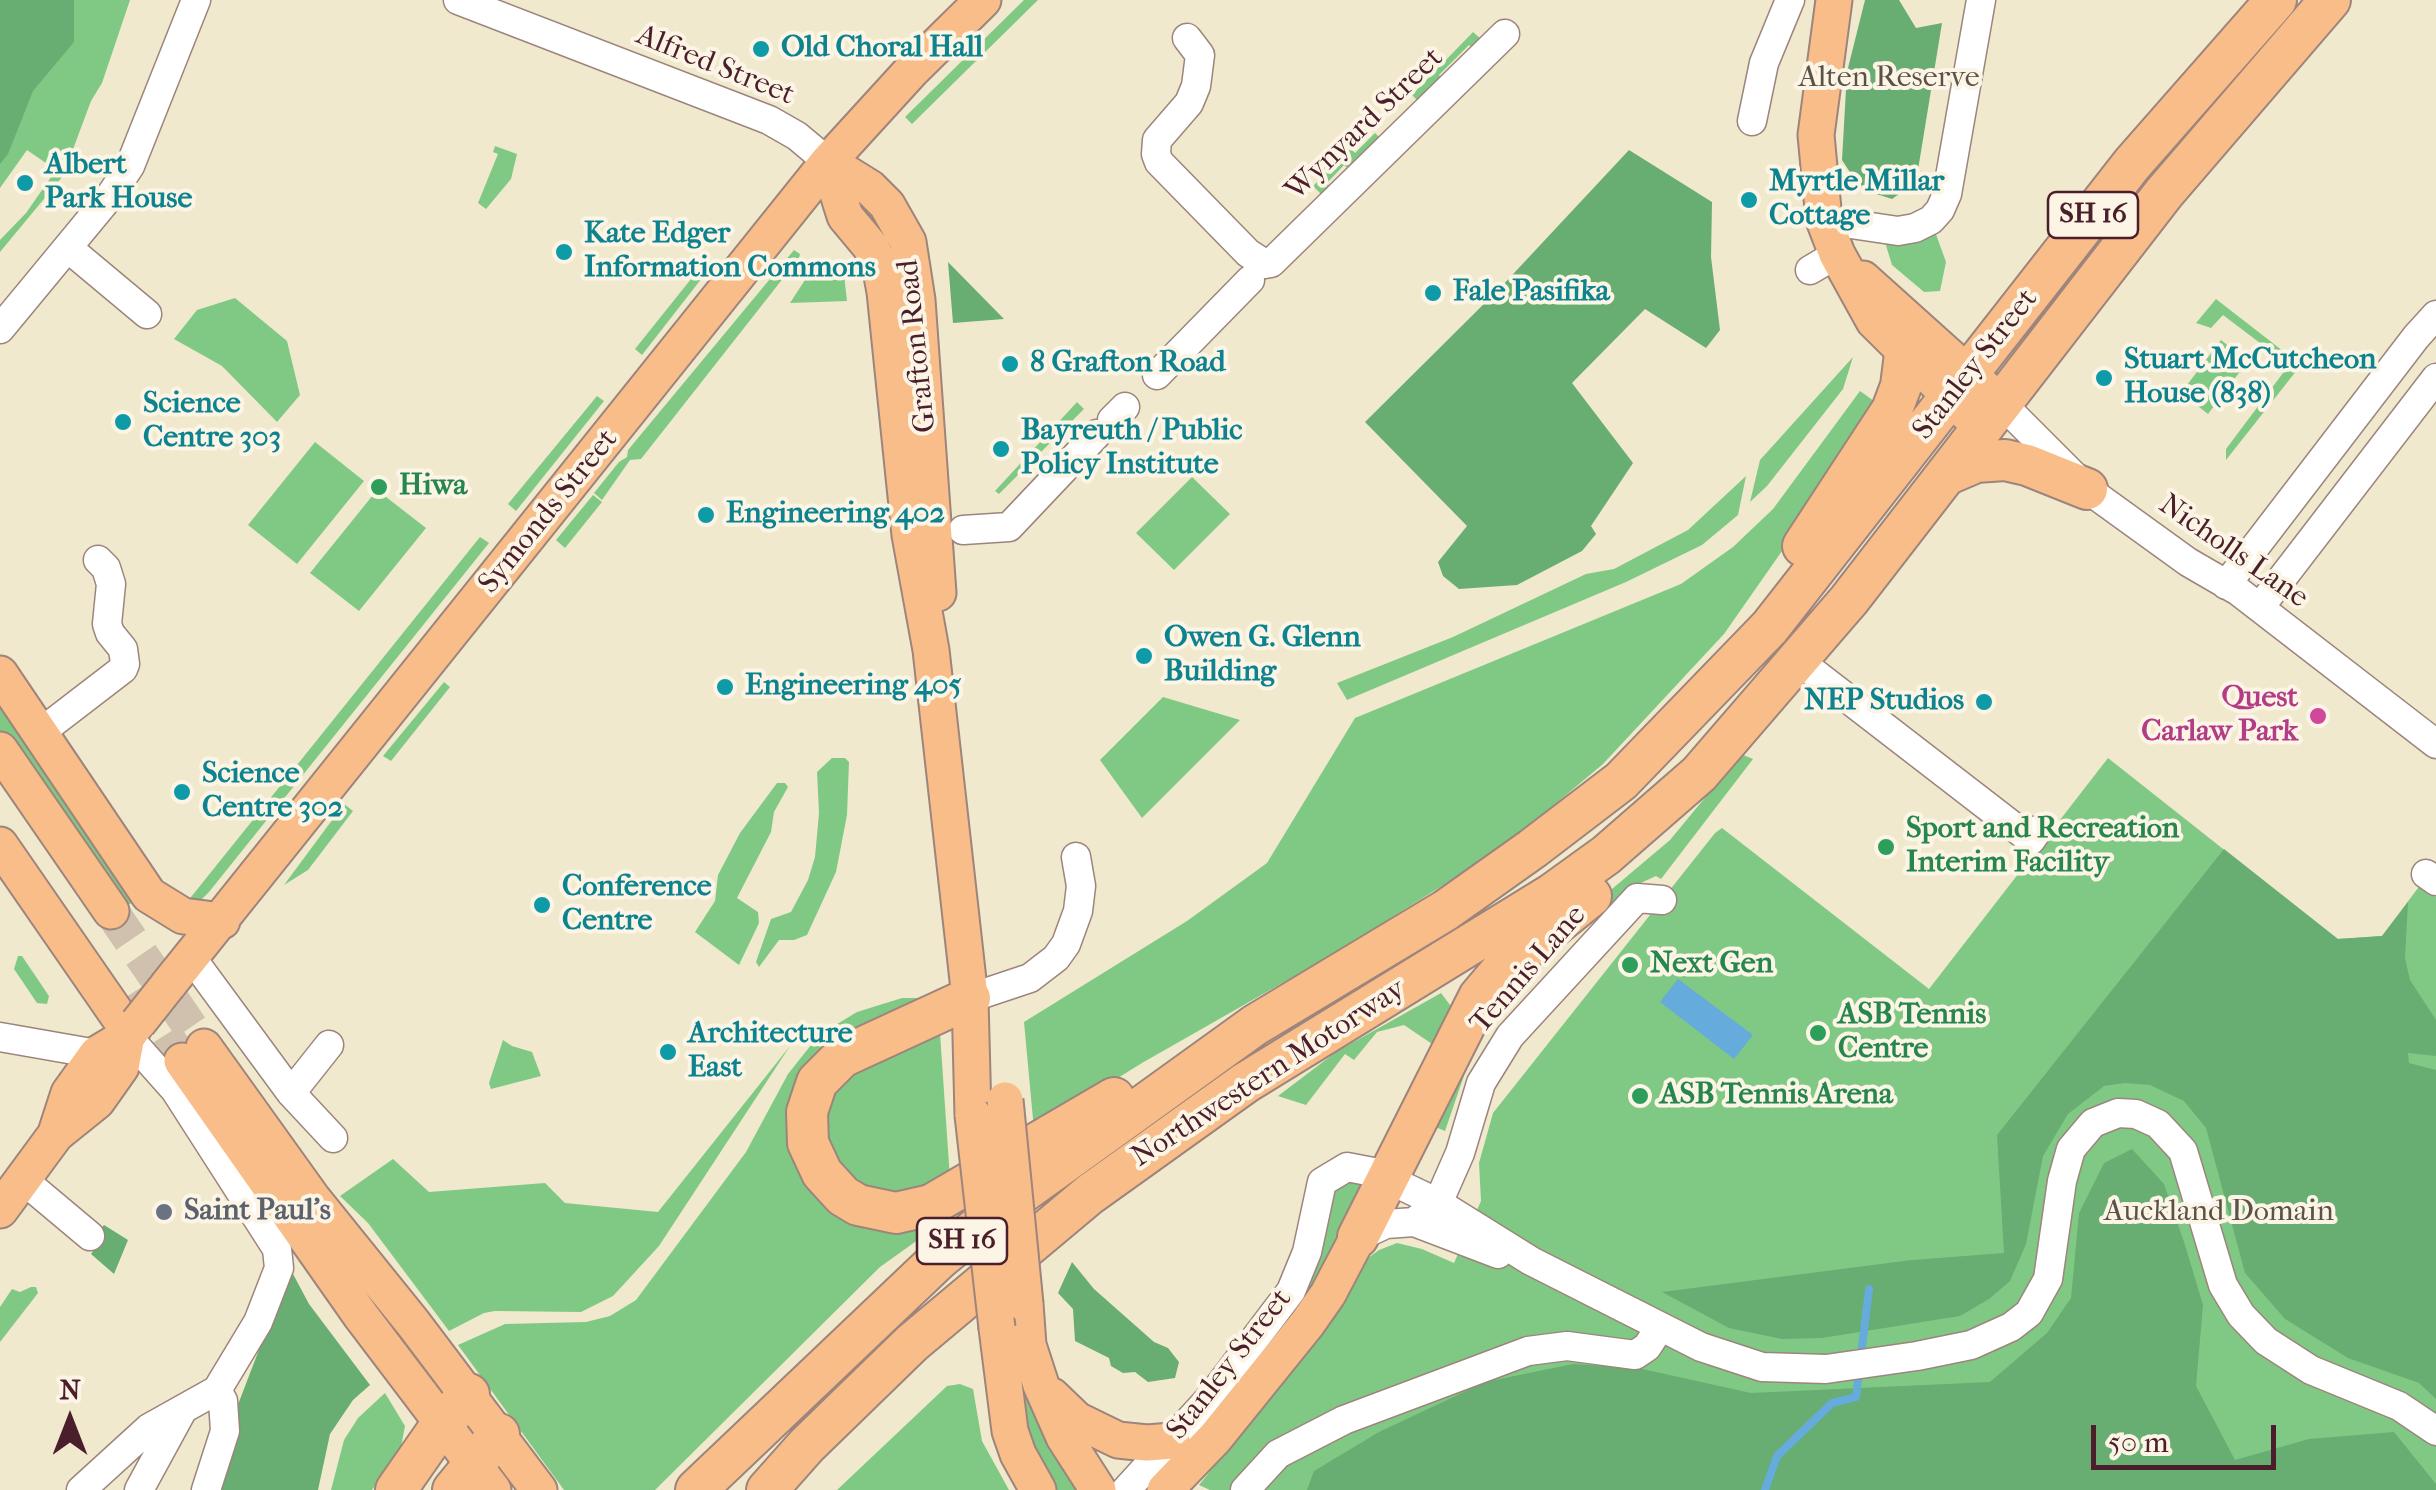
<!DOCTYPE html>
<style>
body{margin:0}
#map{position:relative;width:2436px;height:1490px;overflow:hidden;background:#f0e9ce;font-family:"IM FELL French Canon",serif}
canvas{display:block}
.north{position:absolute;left:20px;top:1370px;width:100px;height:100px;-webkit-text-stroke:8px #fcf5e5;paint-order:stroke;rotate:0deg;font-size:28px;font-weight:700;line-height:40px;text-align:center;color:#4a1f2b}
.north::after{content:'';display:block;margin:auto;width:35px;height:45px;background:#4a1f2b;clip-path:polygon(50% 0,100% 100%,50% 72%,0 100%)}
.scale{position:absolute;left:2091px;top:1425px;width:185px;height:45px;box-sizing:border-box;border:5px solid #4a1f2b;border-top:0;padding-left:12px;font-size:30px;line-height:35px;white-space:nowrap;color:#4a1f2b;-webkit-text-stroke:8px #fcf5e5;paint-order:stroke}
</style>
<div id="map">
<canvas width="2436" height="1490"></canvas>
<div class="north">N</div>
<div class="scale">50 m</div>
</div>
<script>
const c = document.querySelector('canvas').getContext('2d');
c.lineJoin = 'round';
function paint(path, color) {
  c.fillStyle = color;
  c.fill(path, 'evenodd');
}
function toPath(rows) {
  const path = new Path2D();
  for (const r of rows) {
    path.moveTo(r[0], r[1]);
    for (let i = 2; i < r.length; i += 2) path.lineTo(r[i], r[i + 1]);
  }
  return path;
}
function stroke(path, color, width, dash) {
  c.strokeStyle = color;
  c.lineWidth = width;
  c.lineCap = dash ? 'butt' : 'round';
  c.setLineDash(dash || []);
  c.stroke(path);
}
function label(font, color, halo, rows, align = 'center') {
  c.font = font + ' "IM FELL French Canon",serif';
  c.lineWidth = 8;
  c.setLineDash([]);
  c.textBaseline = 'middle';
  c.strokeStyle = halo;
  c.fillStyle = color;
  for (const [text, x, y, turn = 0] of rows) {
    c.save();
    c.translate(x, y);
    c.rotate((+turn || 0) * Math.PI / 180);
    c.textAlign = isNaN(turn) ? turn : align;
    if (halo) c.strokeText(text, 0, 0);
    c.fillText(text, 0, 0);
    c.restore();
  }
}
paint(toPath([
 [0,0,130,0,102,83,91,101,63,176,0,252,0,240,26,213,56,170,27,150,0,188],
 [1024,0,1038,0,912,124,905,117],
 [1473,32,1481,39,1473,48,1469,45,1439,75,1443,80,1420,103,1412,95],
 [1375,133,1383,141,1352,172,1344,165,1327,183,1331,188,1323,196,1313,186,1323,176,1319,172,1347,145,1355,153],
 [495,146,517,154,511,179,486,209,478,203,498,154,493,152],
 [1933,226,1946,262,1940,291,1924,292,1892,265,1884,239],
 [794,250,800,254,799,258,641,459,630,460,602,500,594,493,619,462,627,457,628,450],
 [816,263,843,266,847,301,790,303],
 [703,264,709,269,642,355,635,349],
 [235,298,287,341,300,395,277,422,222,366,174,339,197,310],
 [2216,299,2301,365,2226,460,2226,449,2289,365,2223,315,2211,328,2196,323],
 [2221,340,2248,361,2208,414,2181,393],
 [1853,357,1843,389,1767,486,1750,502,1760,460],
 [1860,391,1881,406,1868,428,1724,634,1603,764,1504,847,1335,953,1142,1063,1034,1130,1024,1022,1187,921,1267,863,1355,718,1681,584,1733,547,1773,509],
 [597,396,604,401,516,511,508,504],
 [1077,402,1084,409,999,494,995,491],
 [315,442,364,481,297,564,248,525],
 [1746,476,1738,515,1702,545,1626,582,1347,700,1337,683,1453,637,1586,574,1614,569,1688,530],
 [1192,477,1230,514,1174,570,1136,533],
 [377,490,426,528,359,611,310,573],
 [593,495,602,502,565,548,556,540],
 [480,537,489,543,209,892,193,908,183,907],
 [444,682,450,687,391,761,383,756],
 [0,695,136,900,119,911,0,738],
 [1163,697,1240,720,1142,818,1100,760],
 [1741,754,1753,759,1661,879,1656,876,1632,887,1522,982,1498,1010,1470,1058,1445,1131,1433,1126,1457,1065,1529,959,1670,840],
 [832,758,845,758,849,762,847,815,836,872,807,935,794,940,779,940,759,967,756,962,771,919,791,912,808,880,815,857,819,813,817,772],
 [2108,758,2337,939,2382,936,2421,884,2436,897,2436,1490,1210,1490,1199,1485,1321,1333,1368,1258,1379,1250,1397,1243,1422,1249,1454,1263,1481,1201,1479,1163,1493,1113,1715,833,1722,828,1929,989],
 [777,783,785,783,788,787,774,812,771,832,737,898,758,912,759,923,739,965,695,932,715,901,718,875,740,833],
 [344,804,353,811,308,870,284,885],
 [18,956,22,956,49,996,47,1004,37,1003,14,969],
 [1441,993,1453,1009,1435,1046,1404,1025,1377,1032,1354,1060,1345,1054,1306,1105,1278,1096,1336,1052],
 [902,998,937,998,842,1041,806,1169,939,1215,943,1222,880,1267,655,1490,564,1490,458,1345,505,1324,586,1322,610,1316,636,1300,746,1152,788,1074,819,1035,857,1012],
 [940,1033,950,1179,901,1196,858,1188,828,1153,826,1096,846,1070],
 [503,1040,512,1046,532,1052,541,1076,491,1089,489,1083],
 [790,1046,659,1246,613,1296,581,1312,495,1311,484,1313,449,1331,368,1223,340,1196,393,1159,429,1192,545,1183,565,1203,658,1212],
 [1352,1177,1368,1181,1308,1295,1302,1295,1319,1228,1336,1185],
 [31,1287,36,1287,38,1293,0,1342,0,1307,12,1289,20,1292],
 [1014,1321,1081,1490,1054,1490,1042,1473,1019,1408],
 [960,1384,973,1389,982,1441,1009,1490,837,1490,947,1386],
 [385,1393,405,1426,401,1447,372,1490,331,1490,344,1440,358,1418]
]), '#80c985');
paint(toPath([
 [0,0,74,0,74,42,33,91,8,154,0,164],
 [1865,0,1899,0,1916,28,1942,23,1916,182,1892,199,1861,189,1842,160,1847,72],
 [1629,150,1712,202,1711,257,1720,330,1706,348,1645,309,1572,383,1633,463,1591,526,1596,534,1582,551,1517,585,1459,589,1443,576,1438,562,1467,526,1365,422,1501,287],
 [948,262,1004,319,953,323],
 [2224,849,2338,939,2382,936,2408,902,2405,958,2410,980,2436,1020,2436,1056,2408,1053,2409,1063,2436,1070,2436,1399,2419,1383,2348,1358,2285,1319,2245,1273,2206,1128,2184,1101,2150,1085,2125,1083,2104,1086,2068,1114,2043,1156,2026,1244,2010,1281,1989,1299,1960,1316,1822,1338,1782,1339,1729,1328,1662,1292,1912,1260,2004,1253,1997,1135],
 [2132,1149,2164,1184,2185,1245,2203,1305,2196,1386,2235,1460,2309,1439,2394,1432,2436,1484,2436,1490,1307,1490,1314,1471,1379,1432,1485,1382,1573,1364,1638,1368,1751,1393,1990,1382,2047,1333,2071,1298,2079,1213,2104,1163],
 [104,1225,128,1240,114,1274,91,1254,97,1246,95,1236],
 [1072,1262,1094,1289,1154,1342,1168,1348,1179,1362,1175,1378,1148,1382,1135,1372,1123,1373,1111,1366,1109,1358,1075,1341,1073,1309,1058,1293],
 [293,1274,309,1304,370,1385,353,1400,330,1434,318,1490,211,1490,234,1415,283,1287]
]), '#68ad72');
paint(toPath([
 [1678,979,1753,1035,1734,1059,1660,1002]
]), '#65abdb');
stroke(toPath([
 [1765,1490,1777,1456,1832,1403,1856,1397,1869,1289]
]), '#65abdb', 8);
stroke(toPath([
 [111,911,204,1047],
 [137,990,182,1061]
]), '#cfc1ad', 35, [35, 18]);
const minor = toPath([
 [458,0,769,120,797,136,828,162],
 [1187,38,1200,55,1196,86,1189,103,1157,140,1156,154,1159,162,1248,253,1265,264,1271,263,1505,34],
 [1752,121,1764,63,1790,0],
 [1824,220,1898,231,1915,228,1931,220,1940,210,1947,194,1981,0],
 [68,248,147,314],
 [1810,270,1837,254],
 [0,329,110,196,130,166,196,0],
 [1157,375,1250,280],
 [2001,403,2087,489,2188,562,2238,591,2436,744],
 [1112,420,1125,407],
 [963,530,1009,527,1097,434],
 [2226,585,2416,337,2436,315],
 [2260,607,2436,378],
 [1799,661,2031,840,2038,830],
 [41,732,123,669,125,664,123,649,110,633,107,624,111,584,106,568,98,560],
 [2426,874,2436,881],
 [191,957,291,1093,333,1138],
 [970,998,1030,978,1056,958,1066,944,1078,911,1081,886,1076,857],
 [0,1037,97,1054],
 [291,1093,329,1045],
 [22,1179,90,1236],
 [1414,1222,1438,1203,1460,1153,1481,1083,1510,1036,1637,898,1662,900],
 [1358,1237,1386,1224,1414,1222,1498,1254],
 [81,1490,149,1428,217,1390,258,1322,279,1268,277,1249,175,1090,127,1036],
 [139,1490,182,1411],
 [206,1490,225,1431,223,1401,217,1390],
 [1126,1490,1210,1398,1291,1291,1307,1252,1322,1182,1347,1167,1373,1172,1438,1203,1531,1261,1701,1347,1762,1367,1826,1369,1917,1356,1971,1345,2011,1327,2029,1313,2048,1279,2062,1181,2071,1149,2093,1123,2118,1113,2136,1114,2158,1124,2183,1151,2223,1285,2241,1315,2266,1341,2311,1370,2399,1406,2436,1431],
 [1245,1490,1278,1454,1344,1420,1528,1351,1567,1346,1635,1355,1647,1347,1660,1327]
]);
const major = toPath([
 [1834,0,1816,135,1824,220,1837,254,1874,321,1982,428],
 [828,162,845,216,870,246,880,265,885,292,910,535,931,650,970,998,973,1115],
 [828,162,870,188,887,205,908,242,917,300,938,593],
 [1863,279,2001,403],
 [0,674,149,895,183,916,222,921],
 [0,750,111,911],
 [0,845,130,1033],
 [168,985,828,162,912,70,983,0],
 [204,1047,313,1199,413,1323,539,1490],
 [182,1061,361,1316,493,1490],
 [56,1133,69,1093,97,1054,127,1036,135,1026],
 [0,1210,56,1134,97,1101,121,1067,127,1036],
 [1025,1304,1028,1345,1041,1385,1064,1437,1098,1490],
 [997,1328,1010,1431,1018,1454,1038,1490],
 [1052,1396,1077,1420,1118,1440,1147,1443,1172,1441],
 [1165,1490,1215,1438,1307,1324,1328,1294,1358,1237]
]);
const highway = toPath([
 [1948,474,1976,462,2005,460,2027,465,2087,489],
 [1803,546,1892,410,1901,386,1905,354],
 [970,998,842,1057,817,1082,807,1112,808,1143,822,1173,843,1196,858,1205,896,1213,931,1205,1114,1098],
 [1358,1237,1479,997,1506,965,1591,896],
 [396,1490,442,1424,469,1394],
 [453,1490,499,1434],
 [696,1490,939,1259,1001,1208,1255,1025,1446,910,1532,849,1621,781,1770,627,2132,164,2276,0],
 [767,1490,807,1445,912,1343,1090,1194,1245,1083,1552,894,1606,855,1699,774,1849,600,2164,193,2330,0]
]);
stroke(minor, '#9d847c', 31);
stroke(major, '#9d847c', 39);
stroke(highway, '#9d847c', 44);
stroke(minor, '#fff', 28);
stroke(major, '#f8bd88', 35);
stroke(highway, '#f8bd88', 40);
const majorBridge = toPath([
 [138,1023,168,985],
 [1005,1100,1025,1304],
 [973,1115,997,1328]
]);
stroke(majorBridge, '#9d847c', 39, []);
stroke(majorBridge, '#f8bd88', 35);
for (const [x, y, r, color] of [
 [761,49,10,"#0f9aa8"],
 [25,183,10,"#0f9aa8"],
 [1749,200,10,"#0f9aa8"],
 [564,252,10,"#0f9aa8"],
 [1433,293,10,"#0f9aa8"],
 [1010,364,10,"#0f9aa8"],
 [2104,378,10,"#0f9aa8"],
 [123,422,10,"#0f9aa8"],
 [1001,449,10,"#0f9aa8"],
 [379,487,10,"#2e9e5b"],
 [706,515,10,"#0f9aa8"],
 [1144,656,10,"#0f9aa8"],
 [725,687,10,"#0f9aa8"],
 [1984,702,10,"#0f9aa8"],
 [2318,716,10,"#d1479c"],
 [182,792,10,"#0f9aa8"],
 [1886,847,10,"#2e9e5b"],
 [542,905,10,"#0f9aa8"],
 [1630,965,10,"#2e9e5b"],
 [1818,1033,10,"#2e9e5b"],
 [668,1052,10,"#0f9aa8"],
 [1640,1096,10,"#2e9e5b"],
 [164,1212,10,"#6b7280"]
]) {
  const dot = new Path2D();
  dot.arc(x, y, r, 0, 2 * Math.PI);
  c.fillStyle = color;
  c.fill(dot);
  stroke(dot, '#fcf5e5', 4);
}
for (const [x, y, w] of [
 [2093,215,90],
 [962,1241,90]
]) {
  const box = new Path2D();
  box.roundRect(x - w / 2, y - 23, w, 46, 8);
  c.fillStyle = '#fcf5e5';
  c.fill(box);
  stroke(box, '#4a1f2b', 2.5);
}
label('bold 28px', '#4a1f2b', null, [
 ["SH 16",2093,215],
 ["SH 16",962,1241]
]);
label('bold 30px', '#0d838f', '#fcf5e5', [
 ["Old Choral Hall",781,49],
 ["Albert",45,166],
 ["Park House",45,200],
 ["Myrtle Millar",1769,183],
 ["Cottage",1769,217],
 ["Kate Edger",584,235],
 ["Information Commons",584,269],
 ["Fale Pasifika",1453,293],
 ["Stuart McCutcheon",2124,361],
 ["House (838)",2124,395],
 ["8 Grafton Road",1030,364],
 ["Science",143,405],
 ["Centre 303",143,439],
 ["Bayreuth / Public",1021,432],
 ["Policy Institute",1021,466],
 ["Engineering 402",726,515],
 ["Owen G. Glenn",1164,639],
 ["Building",1164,673],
 ["Engineering 405",745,687],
 ["NEP Studios",1964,702,"right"],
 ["Science",202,775],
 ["Centre 302",202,809],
 ["Conference",562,888],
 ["Centre",562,922],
 ["Architecture",688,1035],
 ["East",688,1069]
], 'left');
label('30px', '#4a1f2b', '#fcf5e5', [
 ["Alfred Street",715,66,22],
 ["Wynyard Street",1365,125,-44],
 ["Grafton Road",918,346,-96],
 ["Stanley Street",1976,365,-52],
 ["Symonds Street",549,512,-51],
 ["Nicholls Lane",2233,552,35],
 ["Tennis Lane",1529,970,-49],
 ["Northwestern Motorway",1269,1074,-33],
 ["Stanley Street",1230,1365,-52]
]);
label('30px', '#5a5246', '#fcf5e5', [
 ["Alten Reserve",1889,79],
 ["Auckland Domain",2219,1213]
]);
label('bold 30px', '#27864d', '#fcf5e5', [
 ["Hiwa",399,487],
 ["Sport and Recreation",1906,830],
 ["Interim Facility",1906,864],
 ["Next Gen",1650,965],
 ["ASB Tennis",1838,1016],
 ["Centre",1838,1050],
 ["ASB Tennis Arena",1660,1096]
], 'left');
label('bold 30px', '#b23c85', '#fcf5e5', [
 ["Quest",2298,699],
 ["Carlaw Park",2298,733]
], 'right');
label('bold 30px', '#5b616d', '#fcf5e5', [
 ["Saint Paul's",184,1212]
], 'left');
</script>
